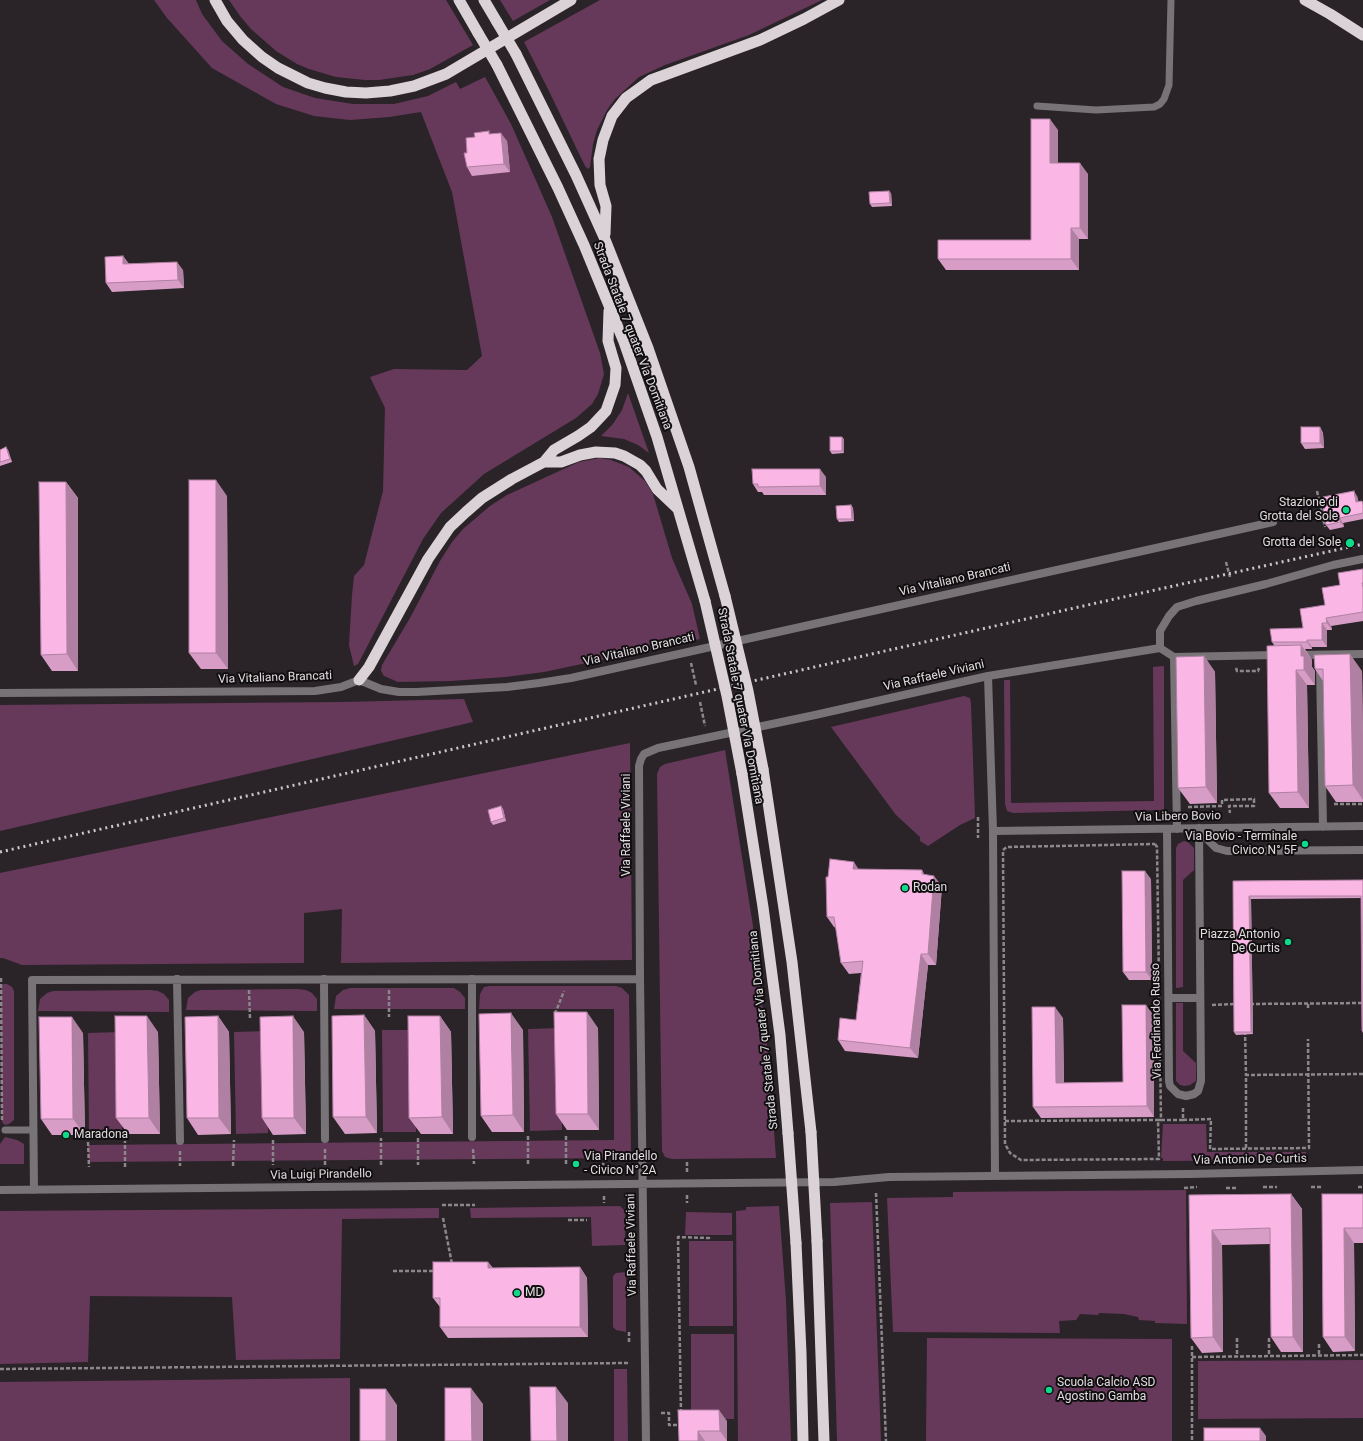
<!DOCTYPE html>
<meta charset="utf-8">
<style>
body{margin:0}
canvas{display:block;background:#2a2428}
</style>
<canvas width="1363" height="1441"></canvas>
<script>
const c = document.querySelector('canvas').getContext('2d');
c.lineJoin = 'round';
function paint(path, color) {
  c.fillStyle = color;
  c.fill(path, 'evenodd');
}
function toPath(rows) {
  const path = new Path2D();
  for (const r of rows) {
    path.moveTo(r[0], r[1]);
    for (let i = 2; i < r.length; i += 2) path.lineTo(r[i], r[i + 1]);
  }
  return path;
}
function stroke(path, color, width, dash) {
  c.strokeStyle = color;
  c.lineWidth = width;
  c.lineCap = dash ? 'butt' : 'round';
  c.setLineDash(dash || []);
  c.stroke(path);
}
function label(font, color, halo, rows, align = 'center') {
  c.font = font + ' Roboto,sans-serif';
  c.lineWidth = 4;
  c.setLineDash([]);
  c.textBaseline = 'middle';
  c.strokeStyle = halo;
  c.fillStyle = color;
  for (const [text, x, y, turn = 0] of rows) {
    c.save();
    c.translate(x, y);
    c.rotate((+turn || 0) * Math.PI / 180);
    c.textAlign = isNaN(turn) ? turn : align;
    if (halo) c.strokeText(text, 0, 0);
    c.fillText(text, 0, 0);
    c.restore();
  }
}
paint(toPath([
 [154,0,196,0,202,14,222,41,248,64,283,87,315,98,353,104,394,104,428,96,456,82,460,89,485,77,511,124,552,217,600,353,604,374,598,394,592,404,576,418,484,474,441,513,423,539,358,664,354,666,349,645,352,595,354,576,364,565,383,491,385,408,370,377,394,369,467,370,482,356,452,192,421,112,389,117,350,120,314,116,276,104,212,68,167,18],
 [229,0,446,0,473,45,430,69,413,75,379,80,365,80,336,77,309,69,297,64,276,51,251,29,240,16],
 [500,0,550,0,513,21],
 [600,0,822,0,749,35,665,65,639,77,615,99,607,110,597,130,593,144,590,167,588,169,585,166,547,87,524,42],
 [628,393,649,453,638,445,624,439,601,436,613,424,622,410],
 [600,458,611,460,629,467,645,481,653,494,672,558,692,604,700,639,544,672,505,677,451,681,398,682,384,676,381,671,382,665,410,618,440,561,452,542,463,529,490,506,507,495,579,462],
 [1164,666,1164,810,1013,813,1007,811,1005,804,1004,680,1010,680,1011,803,1154,801,1153,667],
 [964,696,970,698,971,703,975,818,960,825,928,846,920,841,920,837,896,815,831,727],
 [464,699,473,722,0,831,0,705,343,702],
 [630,743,632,960,341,963,342,909,304,913,304,963,22,965,3,958,0,958,0,873],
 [725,750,753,926,769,1063,776,1158,672,1159,665,1157,662,1151,657,774,660,767,665,764],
 [1184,841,1188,842,1194,848,1194,870,1183,880,1183,987,1176,988,1176,848,1178,844],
 [4,984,7,984,12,987,14,991,14,1120,9,1124,5,1125,2,1122,1,986],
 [490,986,616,986,622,988,629,995,631,1152,628,1158,89,1162,88,1145,614,1140,614,1009,479,1009,480,994,484,987],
 [350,988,454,988,460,992,465,998,465,1009,334,1009,336,996,343,990],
 [298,989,306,990,312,993,317,999,317,1011,186,1010,188,998,195,992,201,990],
 [151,990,158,991,164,994,169,1000,169,1012,38,1011,40,999,47,993,53,991],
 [1176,1003,1183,1003,1183,1051,1196,1063,1196,1081,1190,1085,1185,1086,1180,1085,1176,1081],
 [560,1028,562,1130,530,1131,528,1029],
 [382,1030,414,1030,416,1132,383,1132],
 [267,1031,268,1133,236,1134,234,1032],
 [120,1032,122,1134,89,1135,88,1033],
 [1163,1124,1206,1124,1207,1152,1306,1152,1306,1160,1163,1161,1163,1158,1161,1158],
 [5,1137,17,1140,24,1144,24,1164,0,1164,0,1144],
 [1186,1190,1187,1324,1155,1323,1155,1321,1139,1320,1138,1317,1124,1314,1099,1313,1098,1315,1080,1314,1076,1320,1059,1321,1060,1333,893,1332,887,1198,953,1197,953,1192],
 [872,1202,881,1441,837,1441,830,1203],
 [620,1206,625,1211,625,1245,592,1246,591,1217,471,1218,470,1208],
 [779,1206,786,1301,791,1441,738,1441,736,1211,746,1210,746,1207],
 [439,1208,439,1218,342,1219,340,1359,236,1360,232,1297,90,1296,88,1362,0,1364,0,1211],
 [686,1212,732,1213,732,1235,685,1235],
 [689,1241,733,1241,733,1326,689,1326],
 [626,1272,626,1332,616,1330,613,1327,613,1276,616,1273],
 [691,1334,734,1334,734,1419,691,1419],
 [927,1338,1172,1339,1172,1441,926,1441],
 [1363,1360,1363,1418,1198,1419,1198,1361],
 [614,1369,627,1369,628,1441,614,1441],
 [350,1378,350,1441,0,1441,0,1382]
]), '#66385a');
stroke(toPath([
 [1317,491,1325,527],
 [1280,499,1281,505],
 [1226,562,1230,577],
 [691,663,696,685],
 [1236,668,1237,671,1258,671,1259,668],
 [700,702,705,726],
 [1334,804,1363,804],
 [1188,807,1222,806,1222,800,1254,799,1254,806,1229,806,1230,813],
 [978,817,978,838],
 [1155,844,1157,847,1161,1120,1158,1120,1159,1159,1021,1160,1010,1153,1005,1144,1003,850,1007,847,1155,844],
 [1,978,2,1120],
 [249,990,250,1019],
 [389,990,389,1017],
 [1250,1004,1363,1003],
 [1308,1004,1308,1010],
 [1212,1005,1237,1004],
 [555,1014,564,991],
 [1245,1031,1246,1075],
 [1161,1120,1183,1120,1183,1106],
 [1183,1120,1211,1119,1210,1149,1309,1148,1308,1039],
 [1005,1121,1158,1120],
 [528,1136,528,1164],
 [418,1138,418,1165],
 [273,1140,273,1165],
 [88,1142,89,1167],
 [1246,1148,1246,1075,1363,1074],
 [325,1149,325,1165],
 [473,1149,474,1164],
 [180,1151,180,1166],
 [687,1162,687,1172],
 [603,1163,604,1173],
 [566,1164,566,1136],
 [381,1165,381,1138],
 [233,1166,234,1140],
 [125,1167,125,1141],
 [1263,1187,1277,1187],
 [1311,1187,1323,1187],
 [1358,1187,1363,1187],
 [1184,1188,1197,1187],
 [1226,1188,1236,1188],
 [876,1193,886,1441],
 [687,1195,687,1203],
 [604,1196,604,1203],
 [442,1205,475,1205],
 [443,1218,452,1264],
 [568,1220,587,1220],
 [629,1249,629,1267],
 [393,1271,437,1271],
 [629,1332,629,1343],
 [1237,1338,1237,1357],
 [1269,1338,1269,1356],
 [1319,1344,1319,1356],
 [1192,1346,1192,1441],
 [1192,1357,1363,1355],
 [0,1369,629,1363],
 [661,1413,669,1413,669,1425,681,1425],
 [681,1413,678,1237,709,1238,709,1235]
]), '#8c878a', 2.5, [4, 2]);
stroke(toPath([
 [1037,106,1096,110,1154,107,1160,104,1164,99,1169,85,1171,0],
 [5,1130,33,1130]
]), '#777376', 7);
stroke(toPath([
 [1160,648,1160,631,1169,616,1177,607,1196,601,1266,584,1333,565,1363,559],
 [1298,655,1363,654],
 [1320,667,1323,827],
 [988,676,993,831,995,1176],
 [0,693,315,691,341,687,359,680,381,689,399,692,417,692,507,687,539,683,571,678,1273,522],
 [1199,828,1208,840,1216,848,1227,851,1363,850],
 [1167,829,1169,1081,1170,1086,1178,1094,1186,1096,1194,1094,1198,1091,1201,1081,1199,828],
 [1177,829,1174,657,1276,655],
 [993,831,1363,826],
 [177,979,180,1141],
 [324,979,325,1139],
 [472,979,472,1137],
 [1169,998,1200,998],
 [0,1190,834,1182,889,1177,1190,1174,1363,1170],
 [34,1190,32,980,640,979],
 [646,1441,640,979,639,766,641,759,644,754,658,748,815,715,988,676,1160,648,1174,657]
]), '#777376', 8);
stroke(toPath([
 [215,0,227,21,243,40,262,57,278,68,308,83,325,88,346,92,366,93,390,91,414,86,446,74,571,0],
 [459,0,478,33],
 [484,0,497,22],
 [1305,0,1330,14,1363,35],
 [516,54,576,175,604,237,648,348,689,467,725,596],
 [497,65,558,188,584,245,624,342,657,437,705,601],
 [605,234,606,206,600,185,599,159,603,140,612,116,626,98,651,80,760,40,804,19,839,0],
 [544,462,561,462,580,455,596,452,615,453,624,456,640,465,646,471,657,489,678,509],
 [359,680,369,667,428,559,450,527,466,512,482,498,512,479,544,462,554,450,578,436,591,427,606,411,615,385,616,368,608,341,609,311],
 [763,769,792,962,811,1132],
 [742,774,763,907,780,1035,788,1133],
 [817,1241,824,1441],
 [796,1243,801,1353,803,1441]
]), '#dad2d6', 11);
stroke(toPath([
 [0,852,1092,604,1363,544]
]), '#cbc6c9', 3, [2, 4]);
stroke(toPath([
 [497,22,516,54],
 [478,33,497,65],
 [725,596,748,691,763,769],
 [705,601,727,696,742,774],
 [811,1132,817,1241],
 [788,1133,796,1243]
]), '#dad2d6', 11);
paint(toPath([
 [1058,130,1058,163,1088,174,1088,239,1079,239,1079,270,946,270,938,259,1031,240],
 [491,134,507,141,510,172,472,176,467,167,467,153,475,137],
 [891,193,892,206,872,207,870,204],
 [123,256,129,264,183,270,184,288,112,292,106,283],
 [1320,427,1323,433,1324,448,1305,449,1301,443],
 [844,439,844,453,832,454,830,451],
 [6,447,8,450,12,462,0,466,0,450],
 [826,477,826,495,764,495,762,492,758,492,753,484],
 [66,482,78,498,78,671,52,671,41,655],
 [227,496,228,669,201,669,189,653],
 [1357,496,1358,501,1363,502,1363,519,1343,523,1344,527,1330,530,1326,525],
 [851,505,853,508,854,521,839,522,837,519],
 [1363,569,1363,621,1331,626,1332,630,1327,630,1327,647,1312,647,1312,649,1305,649,1312,660,1312,667,1315,671,1315,685,1307,685,1309,808,1280,808,1269,793,1274,645,1272,642,1303,628,1325,605,1340,585],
 [1204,656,1215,672,1217,803,1190,804,1178,788],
 [1315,669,1362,671,1363,738,1363,802,1336,802,1325,786,1323,681],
 [501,806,503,809,506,821,493,825,491,822],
 [859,869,922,870,924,874,942,886,936,965,928,965,918,1058,845,1051,838,1040,856,1020,861,973,849,974,841,963,836,928,834,927,827,917],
 [1151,879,1152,980,1129,980,1123,972],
 [1363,880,1363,1033,1362,1031,1361,898,1251,899,1253,1034,1236,1035,1234,1032,1233,881],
 [364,1015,375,1031,377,1133,345,1134,333,1117],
 [218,1016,229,1032,231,1134,198,1135,187,1118],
 [440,1016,451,1032,453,1134,421,1134,409,1118],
 [1154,1016,1154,1117,1041,1118,1033,1107,1063,1018,1064,1083,1123,1082],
 [598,1028,599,1130,567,1130,556,1114],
 [523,1030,524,1132,492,1132,481,1116],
 [158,1032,160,1134,128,1134,116,1118],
 [304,1032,306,1134,273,1135,262,1118],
 [83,1033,85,1135,52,1135,41,1119],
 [1291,1194,1302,1209,1303,1352,1281,1352,1271,1337,1270,1244,1222,1245,1223,1352,1202,1353,1191,1338,1189,1195],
 [1322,1194,1363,1194,1363,1243,1354,1243,1355,1351,1333,1352,1323,1337],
 [488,1262,493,1268,580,1267,587,1278,588,1337,448,1338,440,1327,440,1307,433,1298],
 [678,1410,727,1421,727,1441,679,1441]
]), '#d79dc6');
paint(toPath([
 [1050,119,1058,130,1058,174,1050,163],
 [501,133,507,141,510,172,504,164],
 [1080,163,1088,174,1088,239,1080,228],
 [889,191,891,193,892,206,890,203],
 [1071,228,1079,239,1079,270,1071,259],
 [123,256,129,264,123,264],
 [177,262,183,270,184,288,178,280],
 [1320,427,1323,433,1324,448,1320,443],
 [842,437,844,439,844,453,842,451],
 [6,447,8,450,12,462,10,459],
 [820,469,826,477,826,495,820,486],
 [216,480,227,496,228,669,216,653],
 [66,482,78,498,78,671,67,654],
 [1354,491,1357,496,1360,507,1356,502],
 [851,505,853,508,854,521,852,519],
 [1340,518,1343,523,1344,527,1340,522],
 [1326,618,1331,626,1332,630,1327,623],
 [1322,623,1327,630,1327,647,1322,640],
 [1307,640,1312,647,1312,649,1307,642],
 [1301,645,1312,660,1312,667,1315,671,1315,685,1304,670,1301,656],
 [1350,654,1362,671,1363,738,1363,800,1353,785],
 [1204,656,1215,672,1217,803,1206,787],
 [1296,670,1307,685,1309,808,1298,792],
 [501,806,503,809,506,821,504,818],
 [854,862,861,873,853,869],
 [1145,871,1151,879,1152,980,1146,972],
 [934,876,942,886,936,965,928,954],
 [1249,896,1251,899,1253,1034,1251,1032],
 [921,954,928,965,918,1058,910,1048],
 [1146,1005,1154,1016,1154,1117,1147,1106],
 [1055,1007,1063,1018,1064,1094,1056,1083],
 [587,1012,598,1028,599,1130,588,1114],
 [511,1013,523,1030,524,1132,513,1115],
 [364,1015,375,1031,377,1133,366,1117],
 [147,1016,158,1032,160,1134,149,1118],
 [218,1016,229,1032,231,1134,219,1118],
 [293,1016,304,1032,306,1134,294,1118],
 [440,1016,451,1032,453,1134,442,1117],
 [72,1017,83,1033,85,1135,73,1119],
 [1291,1194,1302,1209,1303,1352,1293,1337],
 [1344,1228,1354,1243,1355,1351,1345,1337],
 [1212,1230,1222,1245,1223,1352,1213,1337],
 [488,1262,496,1272,488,1268],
 [580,1267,587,1278,588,1337,580,1327],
 [556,1387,568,1403,568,1441,557,1441],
 [471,1388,483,1404,483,1441,472,1441],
 [386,1389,397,1405,397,1441,386,1441],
 [719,1410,727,1421,727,1441,720,1431],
 [1260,1428,1266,1436,1266,1441,1260,1441],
 [698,1431,705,1441,698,1441]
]), '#af80a1');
const building = toPath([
 [1031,119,1050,119,1050,163,1080,163,1080,228,1071,228,1071,259,938,259,938,240,1031,240,1031,119],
 [489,131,489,134,501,133,504,164,467,167,464,153,467,153,466,138,475,137,474,133,489,131],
 [889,191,890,203,870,204,869,192,889,191],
 [123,256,123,264,177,262,178,280,106,283,105,257,123,256],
 [1301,427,1320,427,1320,443,1301,443,1301,427],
 [830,437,842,437,842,451,830,451,830,437],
 [6,447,10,459,0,462,0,450,6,447],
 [752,469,820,469,820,486,758,487,758,484,753,484,752,469],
 [189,480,216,480,216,653,189,653,189,480],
 [39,482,66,482,67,654,41,655,39,482],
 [1354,491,1356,502,1362,501,1363,505,1363,513,1340,518,1340,522,1326,525,1323,509,1325,508,1323,497,1354,491],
 [851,505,852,519,837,519,836,506,851,505],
 [1363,569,1363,583,1362,583,1363,588,1363,612,1326,618,1327,623,1322,623,1322,640,1307,640,1307,642,1272,642,1270,629,1303,628,1300,609,1325,605,1322,588,1340,585,1338,573,1363,569],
 [1301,645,1301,656,1304,656,1304,670,1296,670,1298,792,1269,793,1267,646,1301,645],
 [1350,654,1353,785,1325,786,1323,669,1315,669,1314,655,1350,654],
 [1204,656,1206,787,1178,788,1176,657,1204,656],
 [501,806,504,818,491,822,488,810,501,806],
 [830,859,854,862,853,869,922,870,922,874,934,876,928,954,921,954,910,1048,838,1040,840,1018,856,1020,863,961,841,963,834,917,827,917,826,877,828,877,830,859],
 [1122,871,1145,871,1146,972,1123,972,1122,871],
 [1363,880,1363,1031,1362,1031,1361,896,1249,896,1251,1032,1234,1032,1233,881,1363,880],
 [1122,1005,1146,1005,1147,1106,1033,1107,1032,1007,1055,1007,1056,1083,1123,1082,1122,1005],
 [554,1012,587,1012,588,1114,556,1114,554,1012],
 [511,1013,513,1115,481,1116,479,1014,511,1013],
 [364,1015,366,1117,333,1117,332,1016,364,1015],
 [115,1016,147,1016,149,1118,116,1118,115,1016],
 [218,1016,219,1118,187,1118,185,1017,218,1016],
 [293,1016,294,1118,262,1118,260,1017,293,1016],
 [408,1016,440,1016,442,1117,409,1118,408,1016],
 [39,1017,72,1017,73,1119,41,1119,39,1017],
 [1291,1194,1293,1337,1271,1337,1270,1228,1212,1230,1213,1337,1191,1338,1189,1195,1291,1194],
 [1322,1194,1363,1194,1363,1228,1344,1228,1345,1337,1323,1337,1322,1194],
 [433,1262,488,1262,488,1268,580,1267,580,1327,440,1327,440,1298,433,1298,433,1262],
 [530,1387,556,1387,557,1441,531,1441,530,1387],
 [445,1388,471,1388,472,1441,445,1441,445,1388],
 [360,1389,386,1389,386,1441,360,1441,360,1389],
 [678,1410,719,1410,720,1431,698,1431,698,1441,679,1441,678,1410],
 [1204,1428,1260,1428,1260,1441,1204,1441,1204,1428]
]);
paint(building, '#fab7e6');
stroke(building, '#af80a1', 1);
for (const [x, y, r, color] of [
 [1346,510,4,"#10d98a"],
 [1350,543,5,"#10d98a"],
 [1305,844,4,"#10d98a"],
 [905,888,4,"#10d98a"],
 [1288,942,4,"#10d98a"],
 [66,1135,4,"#10d98a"],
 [576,1164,4,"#10d98a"],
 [517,1293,4,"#10d98a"],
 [1049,1390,4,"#10d98a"]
]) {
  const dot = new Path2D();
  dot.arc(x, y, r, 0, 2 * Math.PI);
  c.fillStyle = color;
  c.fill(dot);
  stroke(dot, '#110e10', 1.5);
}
label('12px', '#e1dcdf', '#110e10', [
 ["Strada Statale 7 quater Via Domitiana",632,336,69],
 ["Via Vitaliano Brancati",955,580,-13],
 ["Via Vitaliano Brancati",639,650,-13],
 ["Via Raffaele Viviani",934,676,-13],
 ["Via Vitaliano Brancati",275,678,-2],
 ["Strada Statale 7 quater Via Domitiana",740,706,79],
 ["Via Libero Bovio",1178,817,-1],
 ["Via Raffaele Viviani",627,825,-90],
 ["Via Ferdinando Russo",1157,1021,-91],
 ["Strada Statale 7 quater Via Domitiana",764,1030,-96],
 ["Via Antonio De Curtis",1250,1160,-1],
 ["Via Luigi Pirandello",321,1175,-1],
 ["Via Raffaele Viviani",632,1245,-91]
]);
label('12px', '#e1dcdf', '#110e10', [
 ["Stazione di",1338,503,"right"],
 ["Grotta del Sole",1338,517,"right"],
 ["Grotta del Sole",1341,543,"right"],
 ["Via Bovio - Terminale",1297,837,"right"],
 ["Civico N° 5F",1297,851,"right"],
 ["Rodan",913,888],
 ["Piazza Antonio",1280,935,"right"],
 ["De Curtis",1280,949,"right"],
 ["Maradona",74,1135],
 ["Via Pirandello",584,1157],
 ["- Civico N° 2A",584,1171],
 ["MD",525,1293],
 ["Scuola Calcio ASD",1057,1383],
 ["Agostino Gamba",1057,1397]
], 'left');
</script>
